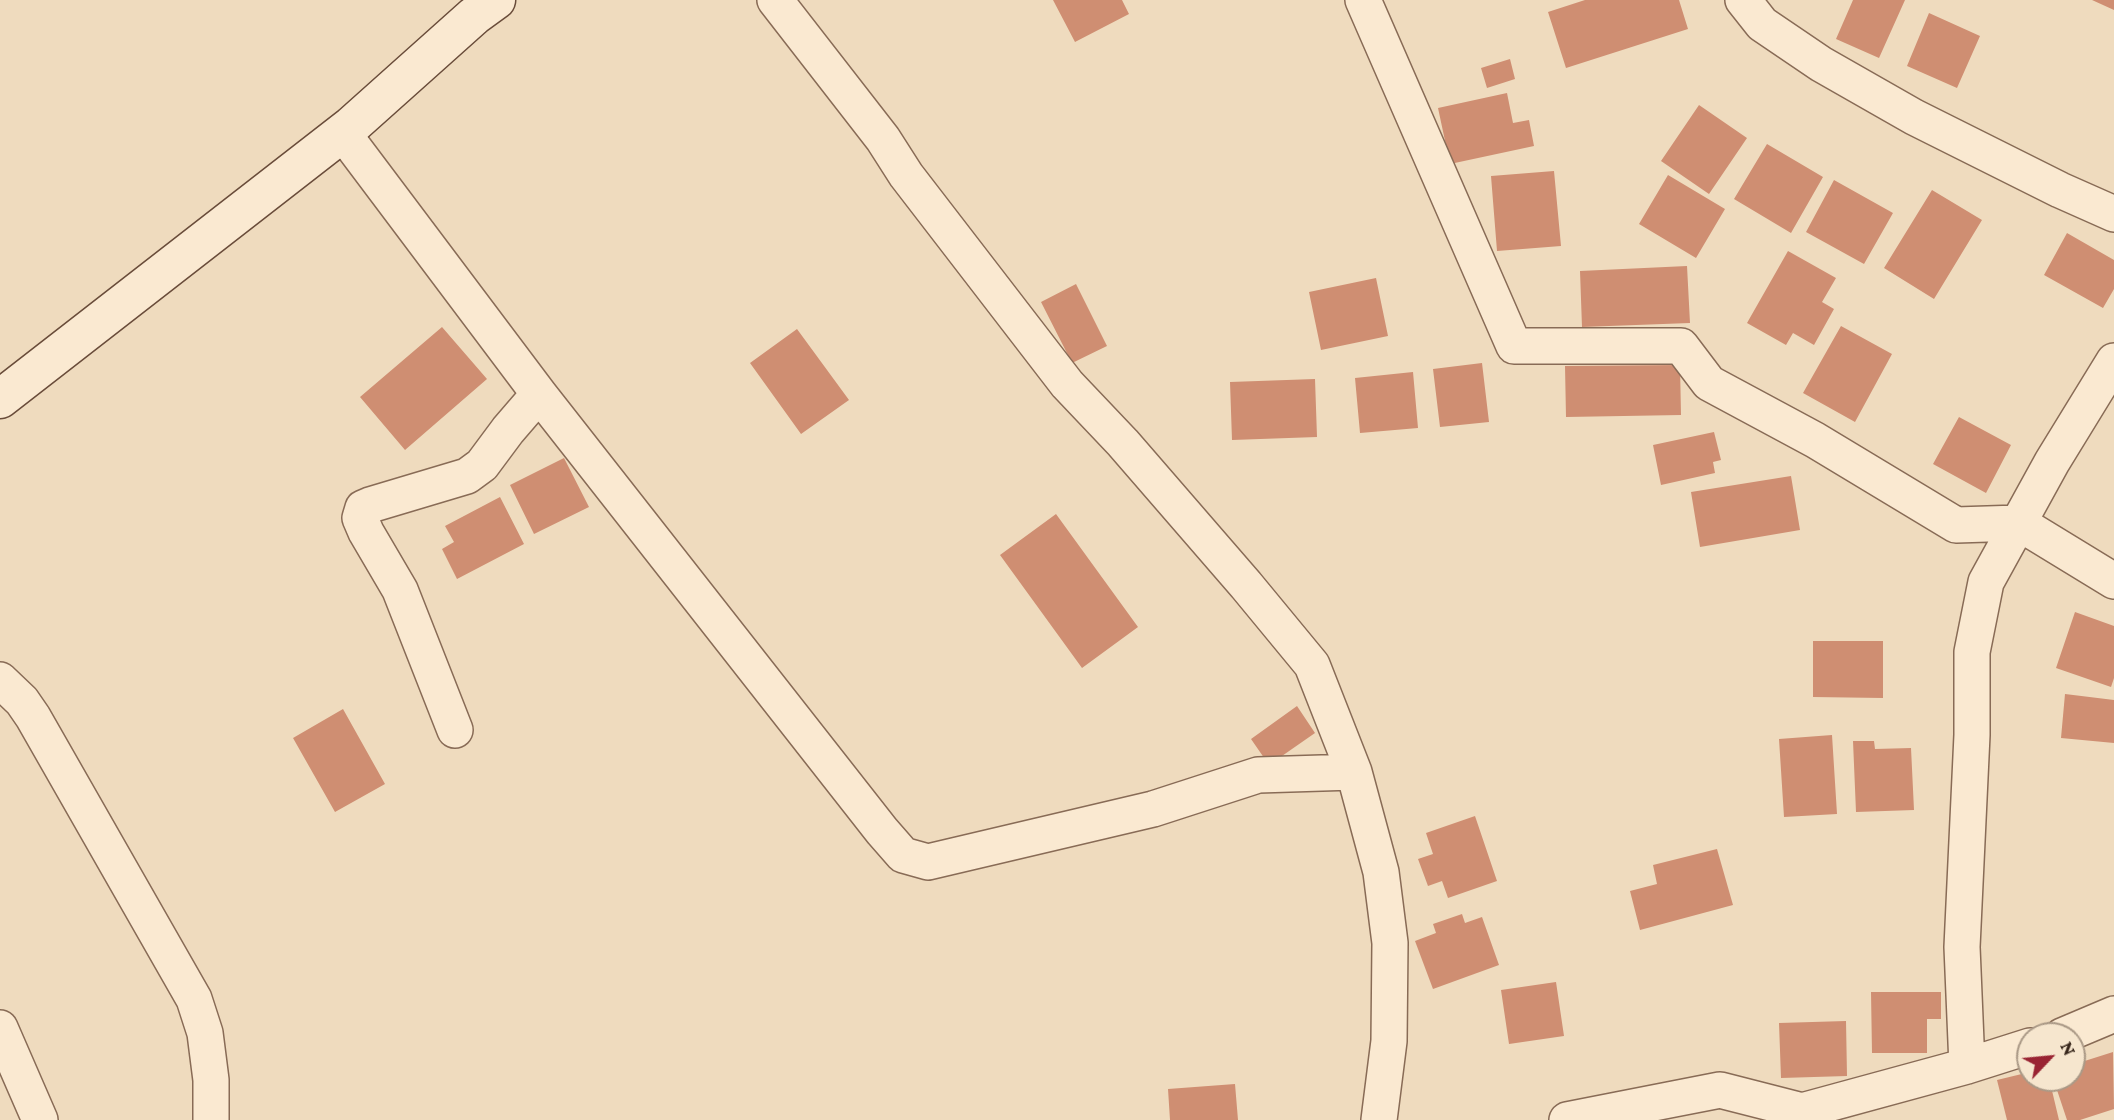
<!DOCTYPE html>
<style>
body{margin:0}
#map{position:relative;width:2114px;height:1120px;overflow:hidden;background:#efdbbe;font-family:"Crimson Pro",serif}
canvas{display:block}
.north{position:absolute;left:2016px;top:1022px;width:70px;height:70px;box-sizing:border-box;background:#f6e6ce;border:2px solid #aa9986;border-radius:50%;rotate:64deg;font-size:19px;font-weight:700;line-height:28px;text-align:center;color:#37261b}
.north::after{content:'';display:block;margin:auto;width:24px;height:32px;background:#992433;clip-path:polygon(50% 0,100% 100%,50% 72%,0 100%)}
</style>
<div id="map">
<canvas width="2114" height="1120"></canvas>
<div class="north">N</div>
</div>
<script>
const c = document.querySelector('canvas').getContext('2d');
c.lineJoin = 'round';
function paint(path, color) {
  c.fillStyle = color;
  c.fill(path, 'evenodd');
}
function toPath(rows) {
  const path = new Path2D();
  for (const r of rows) {
    path.moveTo(r[0], r[1]);
    for (let i = 2; i < r.length; i += 2) path.lineTo(r[i], r[i + 1]);
  }
  return path;
}
function stroke(path, color, width, dash) {
  c.strokeStyle = color;
  c.lineWidth = width;
  c.lineCap = dash ? 'butt' : 'round';
  c.setLineDash(dash || []);
  c.stroke(path);
}
paint(toPath([
 [1053,0,1122,0,1129,14,1075,42],
 [1585,0,1679,0,1688,29,1566,68,1548,12],
 [1853,0,1905,0,1879,58,1836,39],
 [2092,0,2114,0,2114,10],
 [1929,13,1980,36,1957,88,1907,66],
 [1510,59,1515,79,1487,88,1481,68],
 [1507,93,1513,123,1529,120,1534,146,1450,164,1438,108],
 [1699,105,1747,138,1709,194,1661,161],
 [1767,144,1823,177,1791,233,1734,199],
 [1554,171,1561,246,1497,251,1491,176],
 [1668,175,1725,209,1696,258,1639,224],
 [1834,180,1893,213,1864,264,1806,232],
 [1932,190,1982,220,1934,299,1884,268],
 [2067,233,2114,260,2114,289,2103,308,2044,275],
 [1788,251,1836,278,1822,302,1834,309,1814,345,1793,333,1786,345,1747,323],
 [1687,266,1690,323,1582,327,1580,271],
 [1376,278,1388,336,1321,350,1309,292],
 [1076,284,1107,346,1072,363,1041,302],
 [1841,326,1892,354,1855,422,1803,393],
 [442,327,487,379,405,450,360,397],
 [797,329,849,400,801,434,750,363],
 [1482,363,1489,422,1440,427,1433,369],
 [1680,365,1681,415,1566,417,1565,366],
 [1413,372,1418,428,1360,433,1355,378],
 [1315,379,1317,437,1232,440,1230,382],
 [1959,417,2011,445,1986,493,1933,464],
 [1714,432,1721,460,1713,462,1715,473,1661,485,1653,445],
 [564,458,589,507,534,534,510,485],
 [1791,476,1800,530,1700,547,1691,492],
 [500,497,524,544,457,579,442,549,454,542,445,526],
 [1056,514,1138,627,1082,668,1000,555],
 [2075,612,2114,626,2114,678,2111,687,2056,668],
 [1813,641,1883,641,1883,698,1813,697],
 [2065,694,2114,700,2114,743,2061,738],
 [1297,706,1315,733,1269,765,1251,739],
 [343,709,385,784,335,812,293,738],
 [1832,735,1837,814,1784,817,1779,739],
 [1853,741,1874,741,1875,749,1911,748,1914,810,1856,812],
 [1475,816,1497,881,1448,898,1442,881,1428,886,1418,859,1433,854,1426,833],
 [1717,849,1733,905,1640,930,1630,891,1657,884,1653,865],
 [1462,914,1465,923,1482,917,1499,965,1433,989,1415,941,1436,933,1433,924],
 [1556,982,1564,1036,1509,1044,1501,990],
 [1871,992,1941,992,1941,1019,1927,1019,1927,1053,1872,1053],
 [1846,1021,1847,1076,1781,1078,1779,1023],
 [2113,1052,2114,1109,2080,1120,2067,1120,2053,1078,2072,1078,2072,1065],
 [2030,1072,2030,1078,2049,1078,2059,1120,2007,1120,1997,1080],
 [1235,1084,1238,1120,1170,1120,1168,1089]
]), '#cf8e72');
const street = toPath([
 [775,0,883,139,906,175,1067,384,1123,443,1246,585,1312,665,1354,772,1381,872,1390,943,1389,1041,1379,1120],
 [1363,0,1514,346,1681,346,1709,383,1815,440,1956,525,2019,523,2114,581],
 [1743,0,1762,24,1821,64,1914,117,2060,190,2114,214],
 [342,132,539,394,882,831,903,855,928,862,1153,809,1258,775,1354,772],
 [0,680,22,701,33,717,194,999,205,1033,211,1080,211,1120],
 [455,730,400,590,366,532,360,518,363,508,370,505,467,476,482,465,508,430,539,394],
 [0,1028,40,1120],
 [2062,1036,2114,1014],
 [1967,1066,1962,947,1972,735,1972,652,1986,582,2052,462,2114,361],
 [1567,1120,1720,1090,1802,1111,1967,1066,2030,1046]
]);
const secondary = toPath([
 [0,399,351,126,474,16,496,0]
]);
stroke(street, '#886b56', 38);
stroke(secondary, '#694c3a', 41);
stroke(street, '#fae9d1', 35);
stroke(secondary, '#fae9d1', 38);
</script>
